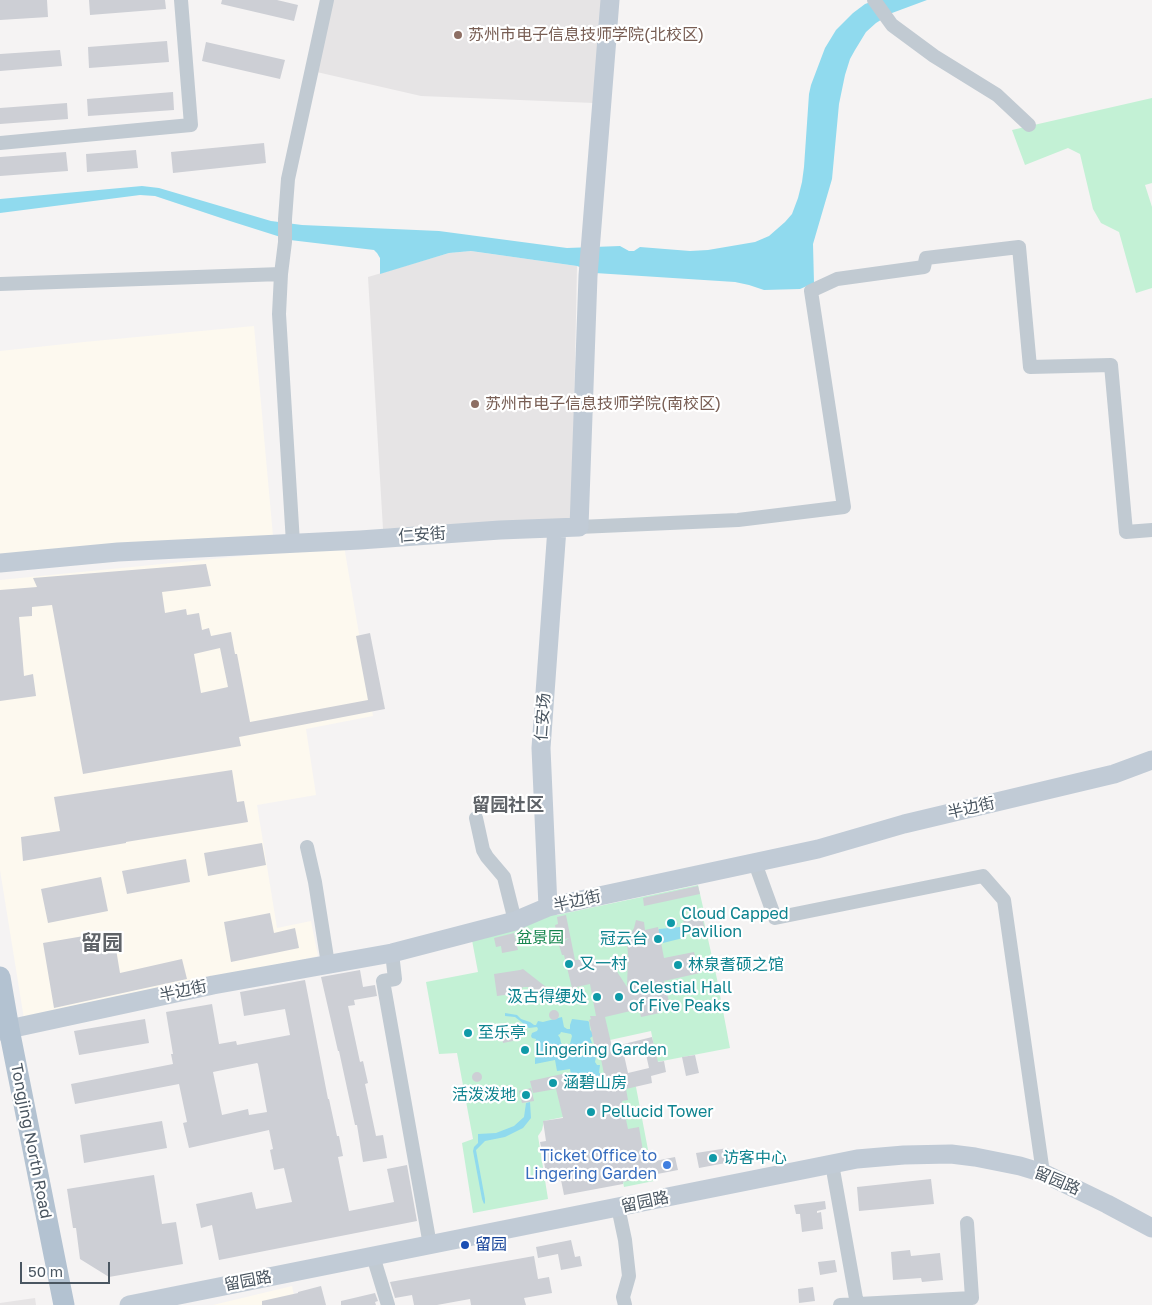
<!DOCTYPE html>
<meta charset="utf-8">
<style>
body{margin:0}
#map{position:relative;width:1152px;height:1305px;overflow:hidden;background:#f5f3f3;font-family:"Golos Text",sans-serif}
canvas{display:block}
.scale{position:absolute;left:20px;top:1262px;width:90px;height:22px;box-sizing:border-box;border:2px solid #4a5661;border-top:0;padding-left:6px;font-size:15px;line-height:18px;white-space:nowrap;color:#4a5661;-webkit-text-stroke:4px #fff;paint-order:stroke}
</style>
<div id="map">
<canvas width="1152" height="1305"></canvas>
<div class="scale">50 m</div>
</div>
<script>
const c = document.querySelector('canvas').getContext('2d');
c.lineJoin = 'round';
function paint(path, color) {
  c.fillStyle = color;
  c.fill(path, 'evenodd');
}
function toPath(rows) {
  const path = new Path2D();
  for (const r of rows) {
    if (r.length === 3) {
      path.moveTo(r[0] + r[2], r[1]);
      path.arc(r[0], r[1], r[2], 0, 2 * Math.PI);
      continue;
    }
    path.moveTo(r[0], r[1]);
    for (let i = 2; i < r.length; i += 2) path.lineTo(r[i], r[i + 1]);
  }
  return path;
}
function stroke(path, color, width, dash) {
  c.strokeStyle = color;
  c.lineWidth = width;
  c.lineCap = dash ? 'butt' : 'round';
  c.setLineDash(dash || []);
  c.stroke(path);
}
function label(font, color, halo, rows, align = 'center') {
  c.font = font + ' "Golos Text","Noto Sans SC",sans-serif';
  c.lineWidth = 4.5;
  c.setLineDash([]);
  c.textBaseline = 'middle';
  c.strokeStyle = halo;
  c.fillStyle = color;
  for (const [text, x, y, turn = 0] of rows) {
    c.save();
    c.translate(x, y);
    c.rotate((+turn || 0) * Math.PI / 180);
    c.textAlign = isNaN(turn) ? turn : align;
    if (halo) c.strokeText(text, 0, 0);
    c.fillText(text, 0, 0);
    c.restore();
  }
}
paint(toPath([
 [254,326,273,536,0,557,0,351,84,342],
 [344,546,373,716,306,729,316,795,257,805,277,928,311,921,318,956,24,1019,0,870,0,580],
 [292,1286,296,1305,213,1305]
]), '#fdf9ef');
paint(toPath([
 [325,0,603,0,594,103,421,96,308,70],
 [471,251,577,266,572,515,570,519,562,523,383,529,368,277,449,253],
 [35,1298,36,1305,0,1305,0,1303]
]), '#e6e4e5');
paint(toPath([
 [1152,98,1152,183,1145,185,1152,207,1152,288,1136,293,1119,232,1101,223,1093,209,1080,154,1068,148,1025,165,1012,130],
 [698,885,705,916,703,917,717,979,730,1048,657,1062,651,1031,610,1040,611,1047,636,1087,654,1181,624,1187,610,1116,573,1115,544,1121,542,1130,538,1136,548,1199,473,1213,462,1143,473,1139,457,1053,439,1054,426,982,478,972,471,935,556,914,557,915]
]), '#c3f1d5');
paint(toPath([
 [876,0,927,0,892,13,876,23,866,32,855,50,850,59,845,75,839,104,832,179,813,244,814,283,800,289,764,290,749,285,735,282,595,273,577,266,471,251,449,253,380,274,380,258,377,253,374,250,290,240,230,221,155,196,140,195,0,213,0,199,142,186,159,188,271,221,302,225,439,231,567,248,620,246,629,251,634,251,640,247,690,251,708,250,755,242,769,236,785,222,792,214,798,198,802,182,804,167,809,94,811,85,825,48,836,30,853,13,865,4],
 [680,927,683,938,663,943,662,942,660,936,658,936,657,932,659,929],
 [505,1013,517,1015,521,1019,530,1022,534,1025,536,1025,538,1021,543,1022,562,1017,564,1027,567,1029,570,1029,570,1025,572,1019,588,1021,589,1022,590,1030,592,1032,593,1036,590,1038,592,1043,582,1043,579,1045,575,1050,579,1050,581,1056,589,1054,590,1056,592,1055,593,1057,596,1057,595,1062,597,1065,600,1065,599,1073,602,1074,603,1078,593,1079,589,1082,579,1083,579,1085,573,1086,570,1069,557,1071,555,1060,535,1064,535,1058,538,1056,534,1052,536,1039,532,1038,531,1036,532,1033,537,1031,538,1029,537,1027,529,1028,515,1017,505,1016],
 [561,1032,571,1034,572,1036,570,1044,564,1045,561,1043,560,1038,558,1035,560,1034],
 [530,1102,531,1118,523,1128,505,1137,485,1141,476,1150,485,1199,485,1203,484,1204,482,1199,473,1151,474,1147,478,1143,478,1134,496,1133,514,1126,524,1117,526,1103]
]), '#90daee');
paint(toPath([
 [0,0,47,0,48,17,0,20],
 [89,0,165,0,166,9,90,15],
 [222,0,277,0,298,5,294,21,221,4],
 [167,41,169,62,89,68,88,47],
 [206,42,285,60,280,79,202,61],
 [60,50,62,66,0,71,0,54],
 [173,92,174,110,88,116,87,99],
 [67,103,68,119,0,124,0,108],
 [264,143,266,163,173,173,171,152],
 [136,150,138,168,87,172,86,154],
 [66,152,68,171,0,176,0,157],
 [206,564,211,586,162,592,165,613,186,609,187,615,199,613,202,630,209,628,211,636,231,632,235,654,237,654,250,722,368,700,356,636,370,633,385,709,239,737,241,746,83,774,52,605,32,607,32,616,19,617,24,676,33,674,36,696,0,701,0,590,37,587,33,578],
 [220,648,228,687,201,693,194,654],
 [232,770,237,802,244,801,248,822,126,842,126,843,23,861,21,837,60,831,54,797],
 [262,843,266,865,208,876,204,853],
 [186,859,190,882,127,894,122,871],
 [101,877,108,911,48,923,41,889],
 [698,886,700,894,644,906,643,898],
 [270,913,274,933,295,928,299,948,231,962,224,922],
 [566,915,575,960,595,958,596,964,610,961,627,987,628,956,627,940,634,928,636,920,644,922,645,930,658,927,664,958,694,952,700,973,664,981,670,1006,659,1010,660,1013,641,1017,639,1009,605,1017,612,1047,652,1037,658,1062,664,1061,666,1072,651,1076,652,1083,626,1089,628,1100,622,1101,628,1129,639,1127,645,1163,675,1157,678,1170,647,1176,647,1177,623,1182,623,1184,564,1195,561,1180,548,1183,540,1142,546,1141,543,1121,563,1118,556,1089,533,1093,530,1081,567,1073,569,1085,605,1079,599,1049,595,1049,589,1020,591,1019,590,1016,596,1016,590,984,572,988,564,955,562,955,559,945,569,938,558,941,555,925,558,924,557,917],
 [645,1050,649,1068,628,1073,624,1055],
 [702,917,705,930,687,934,683,920,688,921],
 [670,918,674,918,678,924,673,928,666,927,667,920],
 [113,931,120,973,182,959,187,979,54,1008,43,943],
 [514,933,518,950,502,953,501,946,496,947,494,938],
 [523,969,555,994,551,999,531,987,523,987,519,993,497,996,494,974,520,970],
 [360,970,363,987,375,985,377,996,354,1000,355,1005,348,1006,360,1062,363,1061,368,1083,365,1084,376,1136,383,1135,387,1158,363,1162,357,1125,355,1125,339,1051,338,1051,321,977],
 [305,980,328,1099,329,1099,337,1136,339,1136,343,1156,338,1157,349,1211,394,1202,387,1169,407,1165,417,1221,219,1260,212,1225,201,1228,196,1204,252,1192,256,1209,292,1202,284,1168,274,1170,270,1150,273,1149,269,1130,189,1148,183,1123,187,1122,179,1084,75,1104,71,1084,173,1064,171,1054,173,1054,166,1012,212,1004,219,1044,236,1041,237,1045,290,1035,285,1009,244,1016,240,992],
 [257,1063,258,1064,267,1112,249,1115,248,1109,222,1115,213,1072],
 [554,1015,5],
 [145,1019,149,1043,79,1055,74,1031],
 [468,1033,5],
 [512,1032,513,1041,503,1043,502,1034],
 [695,1055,699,1073,686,1076,682,1057],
 [477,1077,5],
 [531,1088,534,1101,522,1103,519,1091],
 [162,1121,167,1148,84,1163,80,1135],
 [728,1148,731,1162,699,1168,696,1153],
 [154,1175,162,1224,176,1222,183,1264,109,1277,80,1259,76,1228,73,1228,67,1189],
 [931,1179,934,1204,859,1211,857,1187],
 [825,1201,826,1209,817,1211,817,1213,821,1212,823,1229,802,1232,800,1214,796,1214,794,1205],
 [571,1240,575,1257,580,1256,582,1266,561,1270,558,1254,538,1258,536,1247],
 [910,1250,911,1256,940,1253,943,1280,922,1282,921,1278,893,1280,891,1252],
 [534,1256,538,1279,549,1277,552,1293,524,1298,526,1305,471,1305,470,1299,437,1305,414,1305,412,1295,395,1298,390,1282],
 [835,1260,837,1272,820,1275,818,1262],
 [321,1286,326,1305,262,1305,262,1301,298,1293,298,1292],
 [813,1287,815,1301,799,1303,798,1289],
 [375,1293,378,1301,375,1302,376,1305,341,1305,341,1301]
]), '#cdcfd5');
stroke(toPath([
 [874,0,892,25,934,56,997,95,1029,125],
 [0,143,191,125,181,0],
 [0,284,281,274],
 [579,527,738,520,844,507,811,291,837,279,924,267,926,258,1019,247,1030,367,1111,365,1126,532,1152,530],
 [293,543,279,314,281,274,285,242,285,219,288,179,327,0],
 [476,818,483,850,487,857,504,877,515,921],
 [307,847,315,882,328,964],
 [755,863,775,918,983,876,1004,900,1043,1173],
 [392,953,395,979,383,981,430,1245],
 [832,1164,857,1304],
 [618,1207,625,1240,629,1276,623,1297,625,1305],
 [373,1256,388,1305],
 [840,1305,972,1298,967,1223]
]), '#c1cad2', 14);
stroke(toPath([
 [0,563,118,552,360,540,500,530,579,527,588,276,610,0],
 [548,907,541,748,557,528],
 [0,1031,213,985,392,953,515,921,548,907,818,849,904,824,1114,774,1152,760],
 [129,1305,857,1159,904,1155,951,1154,975,1157,1020,1166,1043,1173,1107,1204,1152,1228]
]), '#c1cbd6', 19);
stroke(toPath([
 [0,977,9,1029,64,1305]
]), '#b3c2d1', 21);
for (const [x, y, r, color] of [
 [458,35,5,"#8d6e63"],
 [475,404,5,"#8d6e63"],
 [671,923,5,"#0f9aa8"],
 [658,939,5,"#0f9aa8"],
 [569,964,5,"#0f9aa8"],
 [678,965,5,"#0f9aa8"],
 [597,997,5,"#0f9aa8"],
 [619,997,5,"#0f9aa8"],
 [468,1033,5,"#0f9aa8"],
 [525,1050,5,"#0f9aa8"],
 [553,1083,5,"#0f9aa8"],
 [526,1095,5,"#0f9aa8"],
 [591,1112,5,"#0f9aa8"],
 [713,1158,5,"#0f9aa8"],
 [667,1165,5,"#3f7fe0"],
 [465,1245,5,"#1a4fb4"]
]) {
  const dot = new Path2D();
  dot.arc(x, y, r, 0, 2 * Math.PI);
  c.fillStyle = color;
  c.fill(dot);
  stroke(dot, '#fff', 2);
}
label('16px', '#785e54', '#fff', [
 ["苏州市电子信息技师学院(北校区)",468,35],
 ["苏州市电子信息技师学院(南校区)",485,404]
], 'left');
label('16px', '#4a5661', '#fff', [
 ["仁安街",422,535,-4],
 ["仁安场",543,717,-86],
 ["半边街",971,808,-13],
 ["半边街",577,901,-12],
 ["半边街",183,991,-12],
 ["Tongjing North Road",31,1141,79],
 ["留园路",1057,1181,23],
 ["留园路",645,1202,-12],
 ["留园路",248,1281,-11]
]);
label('16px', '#0d838f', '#fff', [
 ["Cloud Capped",681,914],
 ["Pavilion",681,932],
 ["冠云台",648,939,"right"],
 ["又一村",579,964],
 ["林泉耆硕之馆",688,965],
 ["Celestial Hall",629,988],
 ["of Five Peaks",629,1006],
 ["汲古得绠处",587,997,"right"],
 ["至乐亭",478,1033],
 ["Lingering Garden",535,1050],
 ["涵碧山房",563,1083],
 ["活泼泼地",516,1095,"right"],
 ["Pellucid Tower",601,1112],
 ["访客中心",723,1158]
], 'left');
label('16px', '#17864f', '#fff', [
 ["盆景园",540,938]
]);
label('16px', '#366cbe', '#fff', [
 ["Ticket Office to",657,1156],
 ["Lingering Garden",657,1174]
], 'right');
label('16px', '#164399', '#fff', [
 ["留园",475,1245]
], 'left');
label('bold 18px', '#5f6368', '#fff', [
 ["留园社区",508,805]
]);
label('bold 21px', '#5f6368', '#fff', [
 ["留园",102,943]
]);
</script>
